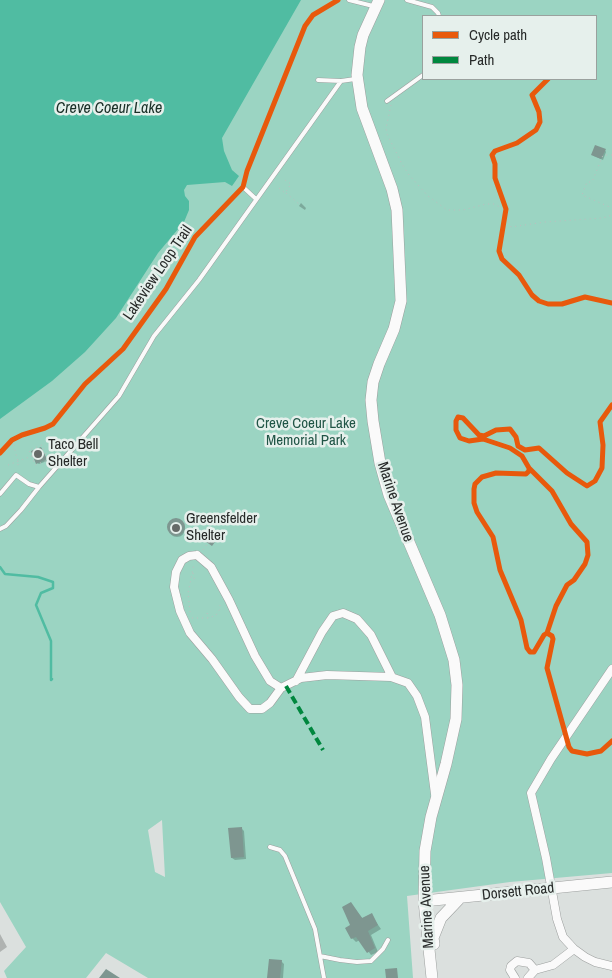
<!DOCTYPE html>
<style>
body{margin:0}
#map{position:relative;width:612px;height:978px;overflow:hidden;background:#dbe0de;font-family:"Archivo Narrow",sans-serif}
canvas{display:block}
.legend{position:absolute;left:422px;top:15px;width:175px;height:65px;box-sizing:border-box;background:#e6f0ec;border:1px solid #9aa19e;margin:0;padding:6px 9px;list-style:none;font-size:15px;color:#272a29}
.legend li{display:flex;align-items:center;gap:10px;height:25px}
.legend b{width:25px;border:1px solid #9aa19e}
</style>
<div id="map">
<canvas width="612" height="978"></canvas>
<ul class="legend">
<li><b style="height:6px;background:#e8590c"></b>Cycle path</li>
<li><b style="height:6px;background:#00873e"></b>Path</li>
</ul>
</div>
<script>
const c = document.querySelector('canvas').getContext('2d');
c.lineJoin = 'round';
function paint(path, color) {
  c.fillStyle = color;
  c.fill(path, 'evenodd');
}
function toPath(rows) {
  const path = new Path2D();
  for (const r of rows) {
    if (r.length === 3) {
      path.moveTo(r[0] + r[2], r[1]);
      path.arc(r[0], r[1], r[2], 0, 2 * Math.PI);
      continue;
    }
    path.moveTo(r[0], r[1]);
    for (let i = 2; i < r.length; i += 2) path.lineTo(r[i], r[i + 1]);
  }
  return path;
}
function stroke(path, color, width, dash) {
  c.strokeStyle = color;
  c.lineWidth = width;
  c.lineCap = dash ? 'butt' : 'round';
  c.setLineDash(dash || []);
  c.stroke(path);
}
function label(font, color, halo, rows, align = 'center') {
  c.font = font + ' "Archivo Narrow",sans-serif';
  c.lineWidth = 5;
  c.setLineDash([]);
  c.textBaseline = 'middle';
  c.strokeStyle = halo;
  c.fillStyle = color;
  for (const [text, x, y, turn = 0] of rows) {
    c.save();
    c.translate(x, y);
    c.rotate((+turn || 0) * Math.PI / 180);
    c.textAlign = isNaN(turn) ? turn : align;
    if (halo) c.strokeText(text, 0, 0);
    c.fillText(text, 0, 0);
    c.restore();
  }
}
paint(toPath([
 [0,0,612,0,612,873,510,882,407,896,413,978,148,978,106,953,86,978,7,978,4,971,26,947,0,902],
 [423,16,596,16,596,79,423,79],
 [162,820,165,877,155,872,148,830]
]), '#9bd4c2');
paint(toPath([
 [0,0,301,0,222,138,224,151,232,170,239,176,232,186,225,182,187,185,184,190,185,196,189,201,189,210,184,222,158,253,116,318,85,352,52,381,0,419]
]), '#50bca2');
paint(toPath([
 [605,150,606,152,603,160,594,156],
 [301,203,306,208,305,210,299,206],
 [41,448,47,461,39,464,37,463],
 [177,529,8],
 [242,829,244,831,246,859,235,860,232,858],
 [351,904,363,919,371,915,381,929,371,935,378,952,371,955,360,940,356,942,352,938],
 [0,934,7,947,0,952],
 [281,961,284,964,283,978,268,978]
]), '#0003');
stroke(toPath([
 [0,567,5,574,38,577,53,582,53,588,41,593,36,605,51,641,51,680,52,679]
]), '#50bca2', 2.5);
paint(toPath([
 [595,145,606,149,601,159,591,155],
 [41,447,47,459,36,464,31,451],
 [176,527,9],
 [208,530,218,538,212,546,202,539],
 [242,827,244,857,231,858,228,828],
 [351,902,362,918,372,913,378,925,368,931,375,948,367,953,356,937,351,939,345,928,350,925,342,907],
 [269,959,282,960,280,978,267,978],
 [397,968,398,978,386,978,385,969],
 [106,969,120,978,99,978]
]), '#7e9690');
const lane = toPath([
 [349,0,373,6],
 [407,0,432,7,438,13,439,16],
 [318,80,341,81,355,79],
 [387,101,423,75],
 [243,187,256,199],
 [0,494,16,475,29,484,39,487],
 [0,529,6,526,21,510,39,487,119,396,154,336,199,280,341,81],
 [270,847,280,850,285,856,315,929,324,978],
 [320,956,340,960,357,962,371,961,383,949,388,940]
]);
const street = toPath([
 [197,555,211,567,229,600,255,656,270,681,281,688,270,703,262,709,250,709,239,697,212,659,190,633,180,611,174,587,176,572,182,560,189,556,197,555],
 [612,669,551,759,531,793,546,858,557,919,563,937,574,949,585,957,595,962,612,966],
 [296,681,322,632,333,616,343,613,357,619,371,635,392,677],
 [281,688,301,678,327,675,391,677,408,683,417,696,425,717,435,794],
 [515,978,510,970,511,966,517,961,529,963,535,970],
 [528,978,535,970,553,965,574,949]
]);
const secondary = toPath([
 [379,0,363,35,360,47,357,75,362,108,392,189,397,210,401,301,394,329,379,364,373,382,371,400,373,421,380,463,389,495,440,615,454,660,457,685,456,719,446,764,431,817,425,851,424,901,432,978],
 [424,901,612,882],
 [434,944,433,938,441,918,460,898]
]);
stroke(lane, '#9c9f9e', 5);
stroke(street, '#9c9f9e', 9);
stroke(secondary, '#9c9f9e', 12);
stroke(toPath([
 [391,105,386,128,387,134,402,164,409,175,428,196,447,210,463,210,486,204,494,204,502,208,511,227,545,222,603,218,612,215],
 [612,155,603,155,592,182,587,182,582,195,612,208],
 [279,188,285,193,291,184,285,180],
 [286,193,299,204],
 [12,440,18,461,18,468],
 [8,465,32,456,29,450,42,445,48,460,35,465,32,456],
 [203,550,208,543],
 [193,573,195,582],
 [190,612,188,593,194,564],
 [207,613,209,618],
 [192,618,209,618,216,615,220,609,220,605]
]), '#bebebe', 1, [1, 4]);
stroke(lane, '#fafafa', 4);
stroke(street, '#fafafa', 8);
stroke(secondary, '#fafafa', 11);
stroke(toPath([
 [286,686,323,750]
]), '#00873e', 4, [8, 4]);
stroke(toPath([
 [548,79,532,95,539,112,540,122,536,130,517,143,495,151,492,155,495,164,495,178,506,209,499,251,502,259,519,275,532,295,539,301,548,304,562,304,585,297,612,303],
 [0,453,12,440,22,435,45,428,53,424,85,384,123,349,166,289,195,237,243,187,247,171,305,26,313,15,338,0],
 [529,468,529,471,526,474,496,473,482,477,475,484,474,489,474,503,477,512,493,537,500,570,521,620,527,648,530,652,534,652,544,635,547,633,556,606,567,585,574,580,585,564,588,555,587,542,571,524,552,491,529,468,522,456,510,448,483,439,469,441,460,438,456,430,456,421,458,417,463,418,479,435,484,436,496,430,510,429,516,437,518,446,525,450,539,448,567,473,587,486,595,481,602,468,603,445,600,422,612,405],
 [547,633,552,636,553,639,547,668,569,747,572,751,587,754,601,751,612,741]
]), '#e8590c', 5);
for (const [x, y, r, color] of [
 [38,454,5,"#666a68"],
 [176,528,5,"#666a68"]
]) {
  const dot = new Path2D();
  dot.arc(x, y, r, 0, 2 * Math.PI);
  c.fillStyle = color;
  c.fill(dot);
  stroke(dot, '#e6f0ec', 2);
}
label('15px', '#272a29', '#e6f0ec', [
 ["Lakeview Loop Trail",158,273,-56],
 ["Marine Avenue",395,502,71],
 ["Dorsett Road",518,892,-6],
 ["Marine Avenue",427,907,-93]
]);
label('15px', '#205546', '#e6f0ec', [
 ["Creve Coeur Lake",306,424],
 ["Memorial Park",306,441]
]);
label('15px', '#272a29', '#e6f0ec', [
 ["Taco Bell",48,445],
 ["Shelter",48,462],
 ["Greensfelder",186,519],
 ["Shelter",186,536]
], 'left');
label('italic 16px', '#192f27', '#e6f0ec', [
 ["Creve Coeur Lake",109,109]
]);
</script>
